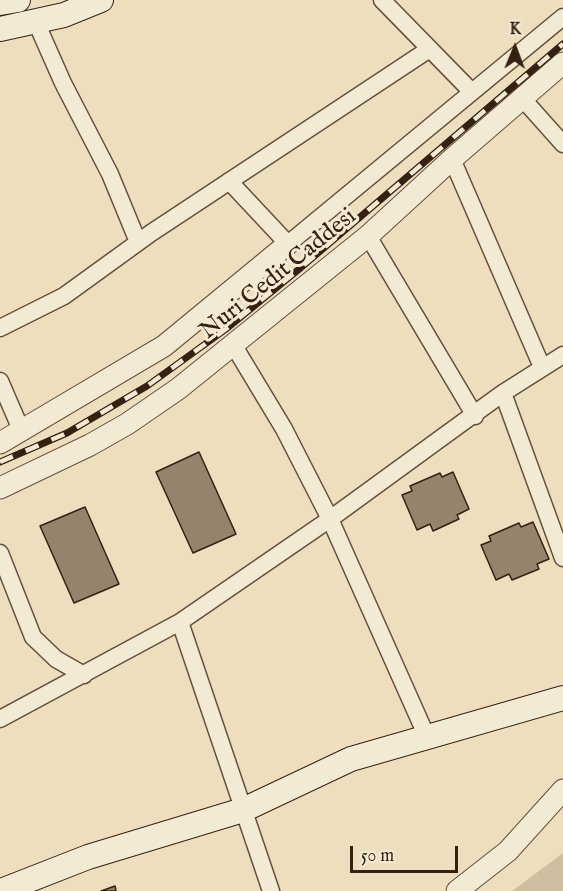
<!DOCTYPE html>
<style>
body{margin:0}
#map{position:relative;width:563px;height:891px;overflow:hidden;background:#eddfbd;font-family:"IM FELL English",serif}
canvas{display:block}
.north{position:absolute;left:485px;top:18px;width:60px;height:60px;-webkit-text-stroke:4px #f3ead4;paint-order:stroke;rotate:1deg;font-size:16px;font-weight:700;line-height:24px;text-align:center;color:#352112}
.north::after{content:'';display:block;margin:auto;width:21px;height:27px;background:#352112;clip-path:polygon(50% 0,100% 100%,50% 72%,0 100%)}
.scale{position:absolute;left:350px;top:846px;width:108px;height:27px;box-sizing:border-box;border:3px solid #352112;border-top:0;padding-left:8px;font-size:18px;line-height:21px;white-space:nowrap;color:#352112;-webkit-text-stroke:4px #f3ead4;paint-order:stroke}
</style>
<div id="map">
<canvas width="563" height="891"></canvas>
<div class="north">K</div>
<div class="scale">50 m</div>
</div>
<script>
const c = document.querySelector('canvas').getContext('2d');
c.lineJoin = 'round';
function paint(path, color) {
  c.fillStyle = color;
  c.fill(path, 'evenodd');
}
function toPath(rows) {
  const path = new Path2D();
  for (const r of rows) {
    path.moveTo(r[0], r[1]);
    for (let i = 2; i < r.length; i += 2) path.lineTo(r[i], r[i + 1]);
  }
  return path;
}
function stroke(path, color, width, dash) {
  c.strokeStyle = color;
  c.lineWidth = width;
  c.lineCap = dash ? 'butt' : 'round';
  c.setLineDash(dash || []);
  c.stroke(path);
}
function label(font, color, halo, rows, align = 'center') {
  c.font = font + ' "IM FELL English",serif';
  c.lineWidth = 6;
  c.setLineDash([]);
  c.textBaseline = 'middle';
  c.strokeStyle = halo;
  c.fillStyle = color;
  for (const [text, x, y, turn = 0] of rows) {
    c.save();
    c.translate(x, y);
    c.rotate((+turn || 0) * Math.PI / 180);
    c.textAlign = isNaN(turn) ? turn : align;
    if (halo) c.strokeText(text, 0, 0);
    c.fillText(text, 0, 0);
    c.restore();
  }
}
paint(toPath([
 [563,853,563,891,512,891]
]), '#cebfa0');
const building = toPath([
 [199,452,236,534,193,553,156,472,199,452],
 [453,472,469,509,457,515,459,519,433,531,430,524,417,530,402,495,412,491,410,486,440,473,442,477,453,472],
 [85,507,119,584,74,603,40,526,85,507],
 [533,522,549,559,537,564,539,569,512,580,509,574,496,580,481,545,491,541,489,536,519,523,521,527,533,522],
 [115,886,116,891,101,891,115,886]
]);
paint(building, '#95846b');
stroke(building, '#352112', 1.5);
const minor = toPath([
 [382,0,472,92],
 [36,22,63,83,110,174,138,242],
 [522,98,563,144],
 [452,159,542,367],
 [229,181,288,244,563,17],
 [368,236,475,416],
 [0,328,64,296,151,233,428,50],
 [234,346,284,429,330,519,427,737],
 [0,381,22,432],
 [503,393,563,558],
 [0,553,33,637,56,659,84,675],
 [180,622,271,891],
 [0,719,180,622,330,519,503,393,563,355]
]);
const tertiary = toPath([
 [0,443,164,346,288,244],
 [0,488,90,445,127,424,178,389,368,236,452,159,563,63],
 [457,891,508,851,563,790]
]);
const secondary = toPath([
 [0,3,18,0],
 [0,29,64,15,101,0],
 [1,891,88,857,243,810,351,759,563,698]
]);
stroke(minor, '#63503d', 19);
stroke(tertiary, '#63503d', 23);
stroke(secondary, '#352112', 26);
stroke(minor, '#f3ead4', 16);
stroke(tertiary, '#f3ead4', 21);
stroke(secondary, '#f3ead4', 24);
const rail = toPath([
 [0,462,67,433,147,386,226,329,298,270,563,44]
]);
stroke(rail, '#352112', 7);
stroke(rail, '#f3ead4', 4.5, [14]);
label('24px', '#352112', '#f3ead4', [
 ["Nuri Cedit Caddesi",279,275,-39]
]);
</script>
